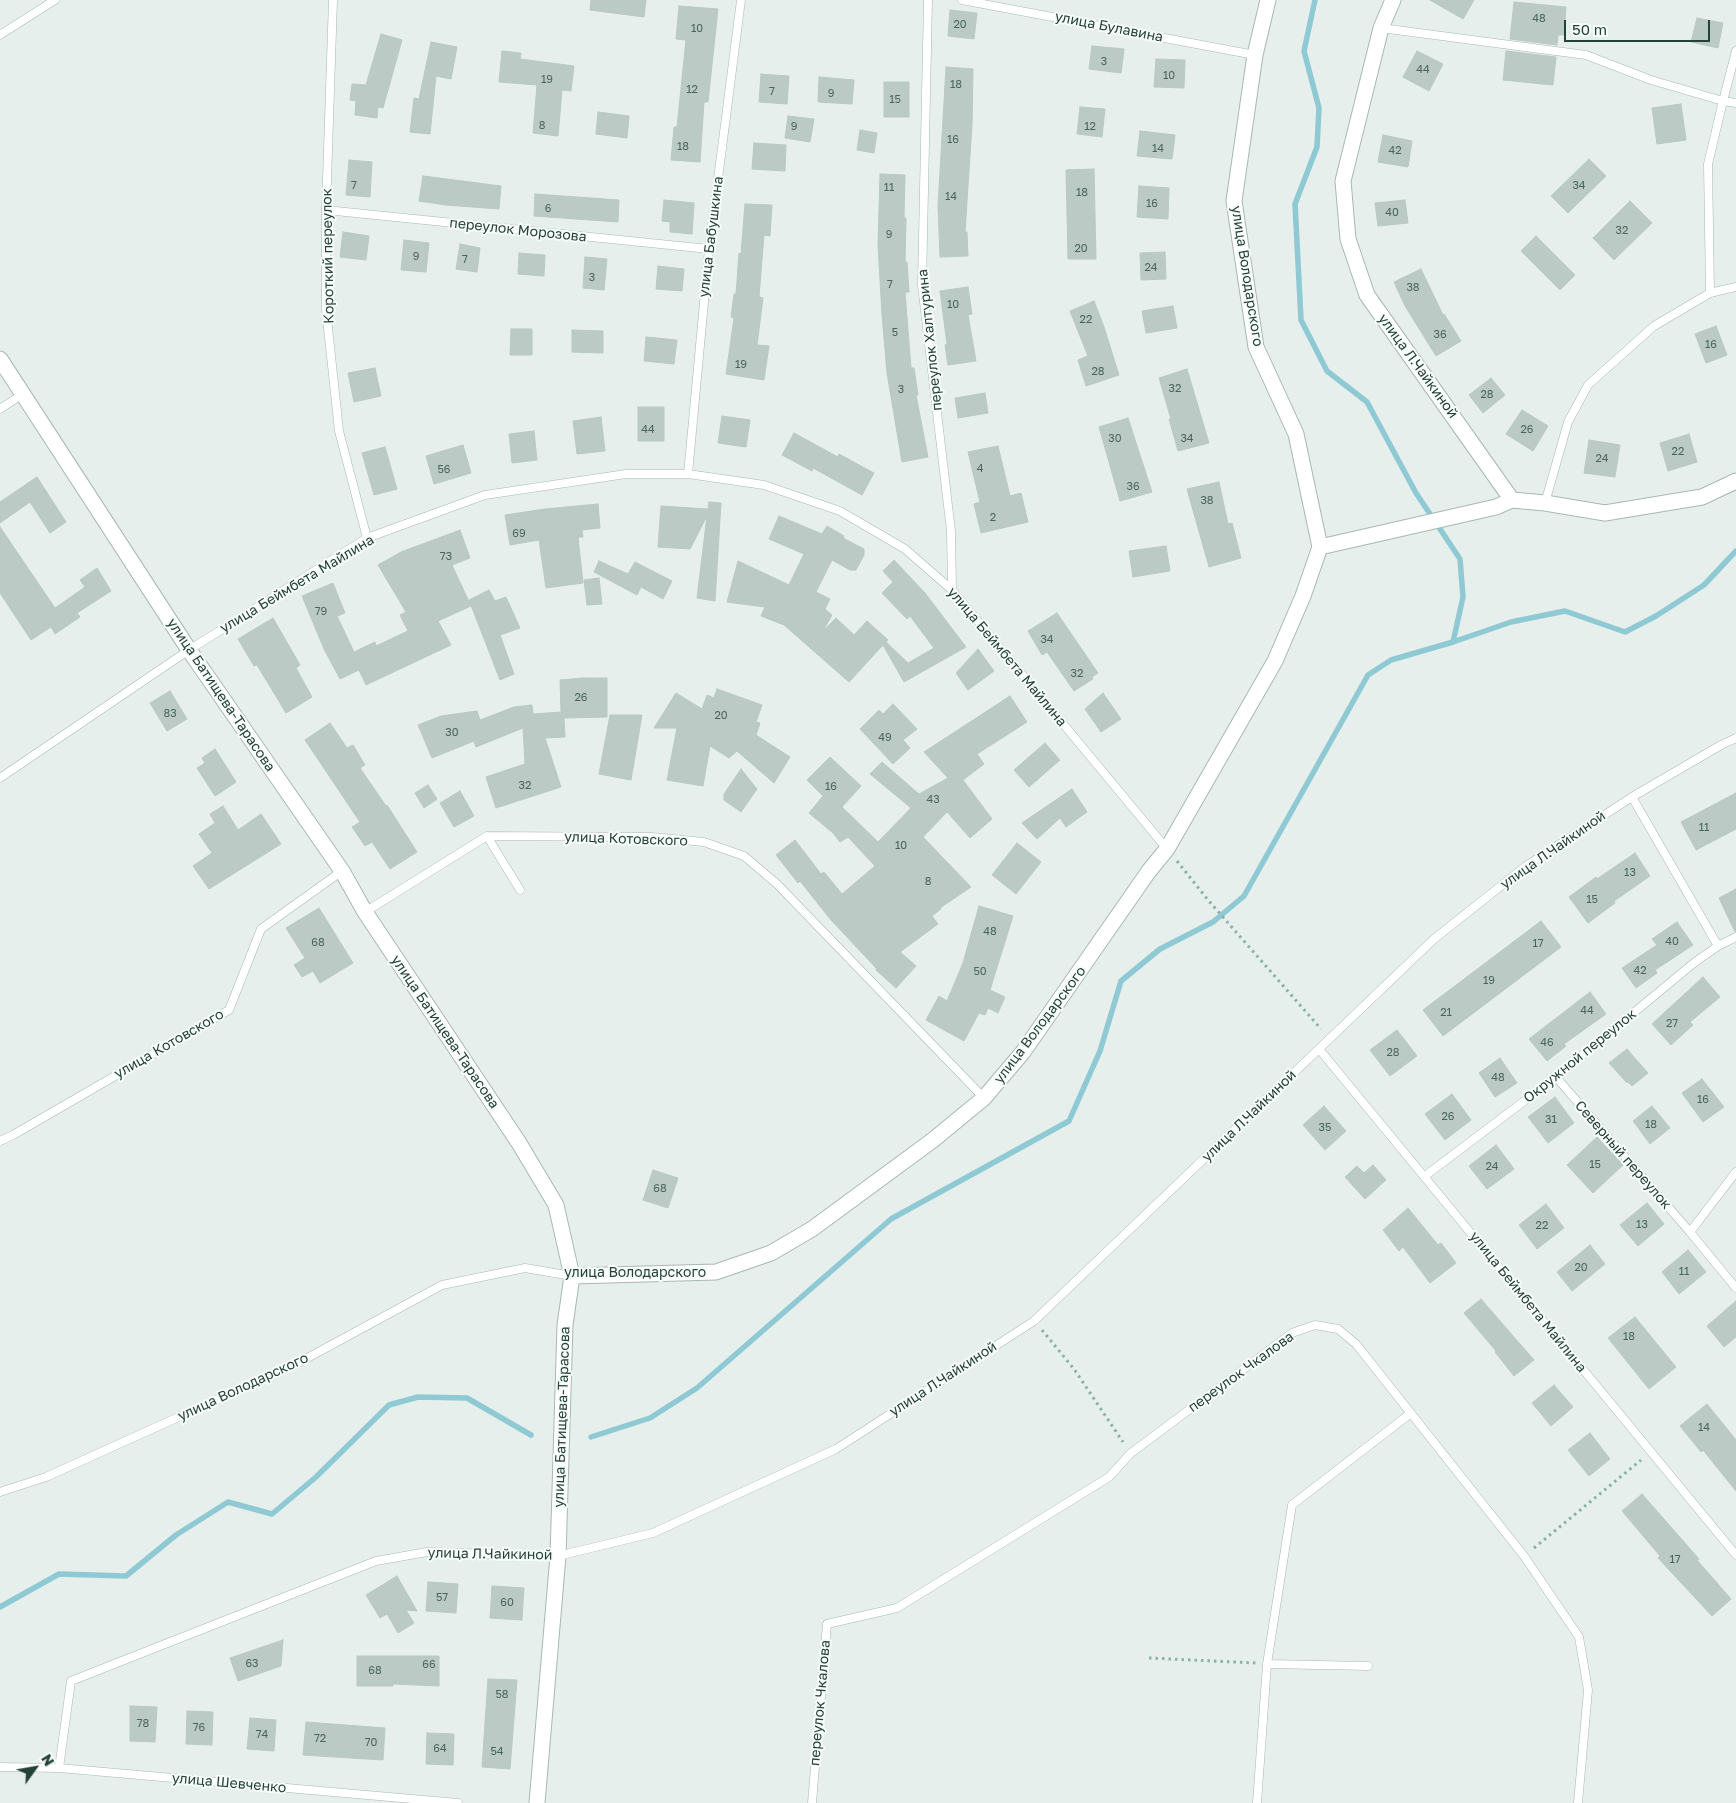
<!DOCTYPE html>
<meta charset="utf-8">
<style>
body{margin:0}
#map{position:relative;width:1736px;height:1803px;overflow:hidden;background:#e6efeb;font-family:"Golos Text",sans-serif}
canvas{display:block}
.north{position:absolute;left:10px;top:1743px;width:50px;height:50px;-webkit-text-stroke:4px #f7fbf9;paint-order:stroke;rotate:58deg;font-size:14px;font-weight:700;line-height:20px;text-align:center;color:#24423a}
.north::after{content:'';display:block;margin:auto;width:18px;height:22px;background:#24423a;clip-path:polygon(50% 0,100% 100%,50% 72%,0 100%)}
.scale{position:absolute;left:1564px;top:20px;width:146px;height:22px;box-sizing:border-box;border:2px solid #24423a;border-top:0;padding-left:6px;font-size:15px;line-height:18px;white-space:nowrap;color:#24423a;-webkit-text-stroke:4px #f7fbf9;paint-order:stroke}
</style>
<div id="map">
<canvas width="1736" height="1803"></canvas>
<div class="north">N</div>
<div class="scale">50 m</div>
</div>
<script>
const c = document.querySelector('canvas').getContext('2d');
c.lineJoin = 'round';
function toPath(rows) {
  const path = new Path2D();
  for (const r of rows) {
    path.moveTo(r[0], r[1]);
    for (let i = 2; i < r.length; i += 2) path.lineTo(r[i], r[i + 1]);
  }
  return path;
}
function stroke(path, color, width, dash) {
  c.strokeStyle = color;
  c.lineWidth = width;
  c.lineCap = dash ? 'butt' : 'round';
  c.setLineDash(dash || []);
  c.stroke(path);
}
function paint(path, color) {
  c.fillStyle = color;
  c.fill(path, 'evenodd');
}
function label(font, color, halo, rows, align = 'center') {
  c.font = font + ' "Golos Text",sans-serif';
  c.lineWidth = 4;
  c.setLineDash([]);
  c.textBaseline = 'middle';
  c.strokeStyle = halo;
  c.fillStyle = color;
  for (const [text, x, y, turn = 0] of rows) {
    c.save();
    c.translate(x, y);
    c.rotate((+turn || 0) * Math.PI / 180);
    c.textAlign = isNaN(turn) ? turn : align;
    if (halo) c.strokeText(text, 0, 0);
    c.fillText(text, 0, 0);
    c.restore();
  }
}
stroke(toPath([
 [1315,0,1304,51,1319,108,1317,147,1295,204,1301,320,1327,371,1367,402,1416,493,1460,559,1463,597,1453,642],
 [591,1437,650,1418,697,1388,891,1219,1069,1121,1100,1051,1121,981,1160,949,1213,922,1244,896,1368,675,1391,660,1453,642,1511,622,1565,611,1625,632,1656,616,1704,585,1736,551],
 [0,1607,59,1574,126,1576,176,1535,228,1502,272,1514,316,1477,389,1405,418,1397,467,1398,531,1435]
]), '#8ec9d4', 5.5);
const building = toPath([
 [591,0,646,0,644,17,590,10,591,0],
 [1430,0,1474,0,1463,19,1430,0],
 [1514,2,1566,7,1564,35,1558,35,1557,45,1510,39,1514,2],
 [679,6,718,9,708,102,704,102,700,162,671,160,674,127,677,127,686,40,676,39,679,6],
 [950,10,977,13,974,39,948,36,950,10],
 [1697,18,1723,23,1718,48,1691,42,1697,18],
 [381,34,402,40,383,108,378,107,377,118,355,115,356,101,350,100,352,84,366,85,381,34],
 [431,42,457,47,451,79,436,76,430,134,410,132,414,98,419,99,431,42],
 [1092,46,1124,49,1121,73,1089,69,1092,46],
 [502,51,521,53,520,59,574,66,571,91,562,90,558,136,533,133,537,85,499,82,502,51],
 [1417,51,1443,64,1429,91,1403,77,1417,51],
 [1506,51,1556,57,1553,85,1503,80,1506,51],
 [1156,59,1185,60,1184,88,1154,87,1156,59],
 [946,67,973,69,972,125,965,232,967,232,968,256,940,257,938,206,946,67],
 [761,74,789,76,787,104,759,102,761,74],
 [819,77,854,80,852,104,818,102,819,77],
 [884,82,909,82,909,117,884,117,884,82],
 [1681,104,1686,140,1657,144,1652,108,1681,104],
 [1080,107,1105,109,1102,137,1077,134,1080,107],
 [598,112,629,116,627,138,596,134,598,112],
 [788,116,814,119,810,142,785,138,788,116],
 [860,130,877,133,874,153,857,150,860,130],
 [1140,131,1175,135,1172,159,1137,156,1140,131],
 [1383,135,1412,141,1408,167,1378,162,1383,135],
 [754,143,786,145,785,171,752,169,754,143],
 [1589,159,1606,176,1568,213,1551,196,1589,159],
 [349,160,372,162,370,197,346,195,349,160],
 [1094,169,1096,259,1068,259,1066,170,1094,169],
 [880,174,905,175,904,218,906,218,905,262,907,262,909,292,905,292,911,368,914,368,918,395,916,395,928,457,902,462,887,373,882,315,878,245,880,174],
 [423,176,501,186,499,209,446,205,419,201,423,176],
 [1139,186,1169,188,1168,219,1137,217,1139,186],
 [535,194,619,200,618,222,534,216,535,194],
 [664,200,694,203,692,234,670,232,670,222,662,221,664,200],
 [1405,200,1408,223,1378,226,1375,203,1405,200],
 [1630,201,1652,223,1614,260,1593,238,1630,201],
 [745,204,772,205,770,236,764,235,759,297,763,298,757,345,769,346,764,380,726,374,734,318,731,317,734,294,736,294,739,253,741,254,745,204],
 [343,232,369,236,366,260,340,257,343,232],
 [1536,236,1575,275,1560,290,1521,251,1536,236],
 [404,240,429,243,426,272,401,270,404,240],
 [460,244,480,248,477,272,456,269,460,244],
 [1165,252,1166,279,1141,280,1140,253,1165,252],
 [519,253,545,255,544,276,518,274,519,253],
 [585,257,607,259,604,290,583,288,585,257],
 [658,266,684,269,682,291,656,289,658,266],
 [1421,269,1443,315,1444,314,1461,341,1436,356,1405,306,1394,282,1421,269],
 [968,287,972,314,968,315,976,361,948,365,945,345,947,344,940,291,968,287],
 [1094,301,1104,327,1119,375,1086,386,1078,360,1088,356,1070,311,1094,301],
 [1173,306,1177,328,1146,333,1142,311,1173,306],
 [1716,326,1727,355,1706,363,1695,334,1716,326],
 [511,329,532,329,532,355,510,355,511,329],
 [572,330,603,331,603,353,572,352,572,330],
 [646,337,677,340,674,364,644,361,646,337],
 [375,368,381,396,354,402,348,373,375,368],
 [1187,369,1209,443,1178,451,1169,419,1171,419,1159,378,1187,369],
 [1491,378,1505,395,1483,413,1469,395,1491,378],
 [985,393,988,413,958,418,955,398,985,393],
 [638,407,664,407,664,441,638,441,638,407],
 [1522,410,1548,426,1533,451,1506,434,1522,410],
 [722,416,750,420,746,447,718,443,722,416],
 [601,417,605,451,577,454,573,421,601,417],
 [1128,418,1152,492,1120,501,1099,427,1128,418],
 [534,431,537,460,512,463,509,434,534,431],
 [794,433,838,457,839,454,874,473,862,495,813,468,812,471,782,455,794,433],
 [1689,434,1697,462,1668,471,1660,443,1689,434],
 [1589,440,1620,445,1615,477,1584,473,1589,440],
 [463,445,471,473,434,484,426,456,463,445],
 [998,446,1010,496,1021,493,1028,522,981,533,974,504,980,502,968,452,998,446],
 [385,447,397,489,374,495,362,453,385,447],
 [37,477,66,522,50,533,30,502,0,523,0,502,37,477],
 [1219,482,1228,524,1232,523,1241,558,1209,567,1187,489,1219,482],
 [709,502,721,503,715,601,697,598,707,516,690,549,658,547,661,506,708,509,709,502],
 [598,504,600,528,582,530,583,537,578,537,583,583,546,588,539,540,510,545,505,515,545,509,598,504],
 [779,516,822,534,827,526,844,536,843,538,864,549,864,555,856,570,850,570,832,560,816,592,830,599,825,609,832,615,823,631,836,618,854,635,867,621,888,640,886,642,908,663,934,648,910,616,907,619,882,593,893,582,883,571,894,560,925,593,966,647,904,682,883,645,849,682,784,625,761,616,765,607,727,602,738,561,789,585,804,554,769,539,779,516],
 [0,527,55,608,85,587,80,580,97,568,111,591,77,613,80,617,55,634,51,627,31,640,0,593,0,527],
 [460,530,470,558,452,565,471,606,438,621,451,645,366,685,359,670,340,679,324,649,302,596,333,583,345,613,337,616,354,652,375,642,376,646,408,631,400,615,406,612,378,565,401,552,460,530],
 [1166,546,1170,571,1133,577,1129,551,1166,546],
 [599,561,628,574,635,562,672,581,663,599,641,587,637,595,594,572,599,561],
 [599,578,602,604,587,605,584,580,599,578],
 [489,590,495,601,506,597,520,628,500,635,514,674,500,680,469,600,489,590],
 [1057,613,1098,673,1092,677,1093,679,1074,691,1047,652,1042,655,1028,631,1057,613],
 [273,618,300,665,296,668,312,697,286,713,257,665,254,666,238,639,273,618],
 [978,649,994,671,968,690,956,673,978,649],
 [584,678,607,678,607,717,564,718,565,737,545,738,561,787,496,808,486,777,525,764,523,728,476,747,474,741,432,758,418,725,441,716,477,711,480,720,514,707,532,705,533,714,561,712,560,680,584,678],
 [717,689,762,705,756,722,760,723,756,735,790,757,774,783,737,751,729,758,710,746,703,786,667,780,677,728,654,728,676,693,702,709,707,695,714,698,717,689],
 [170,691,187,719,167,731,150,703,170,691],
 [1103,693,1121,719,1101,732,1085,709,1103,693],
 [1010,696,1027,722,977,754,984,764,963,780,992,819,970,838,947,812,923,837,971,887,940,908,941,909,932,916,938,924,900,952,916,966,896,988,876,970,877,969,831,920,800,881,798,883,776,855,795,840,821,874,824,872,842,894,875,866,848,837,840,842,833,833,809,813,823,796,807,780,830,757,861,786,842,807,878,842,911,808,870,774,882,762,919,794,948,778,924,752,1010,696],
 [893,704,917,729,903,740,910,748,893,764,860,729,879,710,883,714,893,704],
 [610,715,642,715,631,780,599,774,610,715],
 [330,723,347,748,353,745,365,765,360,768,386,806,387,805,417,852,390,869,372,842,365,846,352,827,360,822,305,740,330,723],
 [1045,743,1060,760,1029,787,1014,770,1045,743],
 [215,749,236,782,215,796,197,768,205,763,202,758,215,749],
 [741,769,757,789,741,812,724,800,724,794,741,769],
 [428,785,437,799,424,808,415,793,428,785],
 [1072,789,1087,812,1066,827,1060,818,1037,839,1022,823,1072,789],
 [460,791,474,816,454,827,440,803,460,791],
 [1736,793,1736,829,1696,850,1681,822,1736,793],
 [223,806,238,830,261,814,281,844,209,889,193,866,212,853,199,834,215,823,210,814,223,806],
 [1017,843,1041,862,1016,894,992,875,1017,843],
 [1635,853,1650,876,1614,901,1615,903,1588,923,1569,897,1596,877,1597,879,1635,853],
 [1736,889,1736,931,1735,932,1719,898,1736,889],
 [979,906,1013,916,990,990,1005,997,998,1013,988,1008,985,1015,979,1013,964,1041,926,1020,939,996,947,1001,963,963,979,906],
 [319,908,353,963,320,983,313,971,302,977,294,965,305,958,286,928,319,908],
 [1541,921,1561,947,1443,1036,1423,1010,1541,921],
 [1677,922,1693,945,1655,970,1657,973,1636,988,1622,968,1657,945,1652,939,1677,922],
 [1703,977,1720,997,1690,1022,1693,1025,1671,1045,1652,1024,1703,977],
 [1590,992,1606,1014,1564,1044,1566,1046,1547,1061,1529,1039,1590,992],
 [1397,1030,1417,1056,1390,1076,1370,1050,1397,1030],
 [1627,1049,1648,1073,1632,1086,1628,1082,1627,1083,1609,1063,1627,1049],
 [1500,1058,1517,1083,1495,1097,1479,1073,1500,1058],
 [1702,1079,1724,1107,1703,1122,1682,1093,1702,1079],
 [1452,1094,1471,1120,1445,1140,1425,1114,1452,1094],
 [1555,1097,1574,1123,1548,1143,1528,1117,1555,1097],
 [1324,1106,1346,1131,1325,1150,1303,1125,1324,1106],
 [1652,1106,1670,1128,1650,1144,1633,1121,1652,1106],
 [1597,1137,1623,1165,1593,1193,1567,1165,1597,1137],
 [1496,1145,1514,1169,1487,1189,1469,1166,1496,1145],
 [1373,1165,1386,1180,1365,1199,1345,1177,1357,1166,1364,1173,1373,1165],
 [653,1170,678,1178,668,1208,643,1200,653,1170],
 [1647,1203,1664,1224,1638,1246,1620,1225,1647,1203],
 [1546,1204,1564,1228,1537,1249,1519,1225,1546,1204],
 [1408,1208,1438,1245,1441,1243,1456,1263,1430,1283,1403,1247,1399,1251,1383,1230,1408,1208],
 [1590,1245,1605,1264,1572,1291,1557,1272,1590,1245],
 [1688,1250,1706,1272,1679,1294,1662,1272,1688,1250],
 [1481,1299,1534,1360,1514,1376,1495,1352,1496,1351,1464,1313,1481,1299],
 [1736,1301,1736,1337,1724,1347,1707,1326,1736,1301],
 [1635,1317,1676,1367,1649,1389,1608,1338,1635,1317],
 [1554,1385,1573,1407,1551,1426,1532,1403,1554,1385],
 [1707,1404,1736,1440,1736,1491,1703,1450,1701,1452,1680,1426,1707,1404],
 [1590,1433,1610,1459,1589,1476,1568,1450,1590,1433],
 [1642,1494,1699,1559,1697,1560,1731,1599,1712,1616,1658,1558,1660,1556,1622,1511,1642,1494],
 [397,1576,417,1611,406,1610,414,1623,398,1633,387,1614,380,1618,366,1595,397,1576],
 [428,1582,458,1584,456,1613,426,1611,428,1582],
 [492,1586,524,1588,522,1620,490,1618,492,1586],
 [283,1640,281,1666,238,1681,230,1658,283,1640],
 [357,1656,439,1656,439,1686,393,1684,393,1686,357,1686,357,1656],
 [488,1679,517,1680,510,1769,482,1767,488,1679],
 [130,1706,157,1707,155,1742,130,1741,130,1706],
 [187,1711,213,1712,212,1745,186,1744,187,1711],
 [250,1718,276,1720,274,1751,247,1749,250,1718],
 [306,1722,385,1728,383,1760,303,1755,306,1722],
 [427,1733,454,1734,453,1765,426,1764,427,1733]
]);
paint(building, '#bbcac4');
stroke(building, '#b8c9c2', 1);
const service = toPath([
 [333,0,326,210,326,309,339,431,367,538],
 [928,0,922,285,951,531,952,590],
 [962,0,1255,55],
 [1381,28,1586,55,1651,80,1723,101,1708,164,1710,293],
 [0,35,55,0],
 [1736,51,1723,101,1736,103],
 [326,210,709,249],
 [0,409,23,394],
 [688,474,709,249,741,0],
 [1545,503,1568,422,1588,385,1654,326,1710,293,1736,287],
 [0,778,189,650,367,538,485,495,626,474,688,474,764,485,840,511,905,549,952,590,1167,849],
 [1632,797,1718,946],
 [487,836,520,890],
 [365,912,487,836,652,837,704,842,744,856,777,884,984,1098],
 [1319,1049,1736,1555],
 [1556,1077,1690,1232,1736,1288],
 [0,1141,13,1135,229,1010,261,929,342,871],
 [1425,1176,1556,1077,1695,962,1718,946,1736,937],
 [1690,1232,1736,1172],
 [0,1492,46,1477,300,1362,442,1285,525,1268,572,1276],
 [1267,1664,1368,1666],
 [0,1767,59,1768,458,1803],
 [59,1768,71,1681,376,1561,427,1552,558,1556,653,1533,836,1449,1034,1321,1434,939,1526,866,1632,797,1721,745,1736,738],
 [812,1803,827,1624,897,1608,1109,1477,1131,1453,1292,1333,1315,1325,1338,1329,1356,1344,1524,1556,1579,1637,1588,1690,1578,1803],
 [1257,1803,1267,1664,1292,1505,1411,1413]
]);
const minor = toPath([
 [1393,0,1381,28,1343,181,1348,239,1367,295,1512,500,1545,503,1605,513,1702,497,1736,481],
 [0,359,189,650,342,871,365,912,519,1143,556,1205,572,1276,565,1325,558,1556,537,1803],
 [1320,547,1496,507,1512,500],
 [572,1276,716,1272,771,1253,812,1229,933,1140,984,1098,1023,1052,1149,871,1167,849,1275,661,1303,596,1320,547,1296,434,1256,347,1234,201,1255,55,1268,0]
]);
stroke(service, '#a8b8b2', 9);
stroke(minor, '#a8b8b2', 17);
stroke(toPath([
 [1177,861,1208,900,1321,1029],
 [1042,1330,1074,1369,1123,1442],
 [1534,1548,1641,1460],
 [1149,1658,1256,1663]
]), '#86b3a5', 3, [2.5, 4]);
stroke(service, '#fff', 8);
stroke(minor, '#fff', 15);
label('11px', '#4a645c', null, [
 ["48",1539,19],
 ["20",960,25],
 ["10",697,29],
 ["3",1104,62],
 ["44",1423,70],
 ["10",1169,76],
 ["19",547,80],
 ["18",956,85],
 ["12",692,90],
 ["7",772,92],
 ["9",831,94],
 ["15",895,100],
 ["8",542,126],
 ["9",794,127],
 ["12",1090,127],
 ["16",953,140],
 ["18",683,147],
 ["14",1158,149],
 ["42",1395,151],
 ["7",354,186],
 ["34",1579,186],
 ["11",889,188],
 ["18",1082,193],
 ["14",951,197],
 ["16",1152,204],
 ["6",548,209],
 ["40",1392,213],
 ["32",1622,231],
 ["9",889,235],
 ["20",1081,249],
 ["9",416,257],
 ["7",465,260],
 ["24",1151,268],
 ["3",592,278],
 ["7",890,285],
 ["38",1413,288],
 ["10",953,305],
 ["22",1086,320],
 ["5",895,333],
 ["36",1440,335],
 ["16",1711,345],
 ["19",741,365],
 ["28",1098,372],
 ["32",1175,389],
 ["3",901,390],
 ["28",1487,395],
 ["44",648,430],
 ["26",1527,430],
 ["30",1115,439],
 ["34",1187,439],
 ["22",1678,452],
 ["24",1602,459],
 ["4",980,469],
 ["56",444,470],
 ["36",1133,487],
 ["38",1207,501],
 ["2",993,518],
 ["69",519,534],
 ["73",446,557],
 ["79",321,612],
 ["34",1047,640],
 ["32",1077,674],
 ["26",581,698],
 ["83",170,714],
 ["20",721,716],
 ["30",452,733],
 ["49",885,738],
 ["32",525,786],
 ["16",831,787],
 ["43",933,800],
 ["11",1704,828],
 ["10",901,846],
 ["13",1630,873],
 ["8",928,882],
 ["15",1592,900],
 ["48",990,932],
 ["40",1672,942],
 ["68",318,943],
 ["17",1538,944],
 ["42",1640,971],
 ["50",980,972],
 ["19",1489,981],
 ["44",1587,1011],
 ["21",1446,1013],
 ["27",1672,1024],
 ["46",1547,1043],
 ["28",1393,1053],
 ["48",1498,1078],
 ["16",1703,1100],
 ["26",1448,1117],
 ["31",1551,1120],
 ["18",1651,1125],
 ["35",1325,1128],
 ["15",1595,1165],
 ["24",1492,1167],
 ["68",660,1189],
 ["13",1642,1225],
 ["22",1542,1226],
 ["20",1581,1268],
 ["11",1684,1272],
 ["18",1629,1337],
 ["14",1704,1428],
 ["17",1675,1560],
 ["57",442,1598],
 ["60",507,1603],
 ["63",252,1664],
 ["66",429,1665],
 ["68",375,1671],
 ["58",502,1695],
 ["78",143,1724],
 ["76",199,1728],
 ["74",262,1735],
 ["72",320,1739],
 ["70",371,1743],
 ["64",440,1749],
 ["54",497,1752]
]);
label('14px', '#24423a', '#f7fbf9', [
 ["улица Булавина",1109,27,11],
 ["переулок Морозова",518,230,6],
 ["улица Бабушкина",711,237,-83],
 ["Короткий переулок",328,256,-91],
 ["улица Володарского",1247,276,81],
 ["переулок Халтурина",930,340,-96],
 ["улица Л.Чайкиной",1418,366,54],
 ["улица Беймбета Майлина",297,584,-31],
 ["улица Беймбета Майлина",1007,657,50],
 ["улица Батищева-Тарасова",221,695,56],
 ["улица Котовского",626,839,2],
 ["улица Л.Чайкиной",1553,850,-35],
 ["улица Володарского",1040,1025,-53],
 ["улица Батищева-Тарасова",445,1032,56],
 ["улица Котовского",169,1044,-30],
 ["Окружной переулок",1580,1056,-39],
 ["улица Л.Чайкиной",1249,1116,-44],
 ["Северный переулок",1623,1155,49],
 ["улица Володарского",635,1273],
 ["улица Беймбета Майлина",1528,1302,51],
 ["переулок Чкалова",1241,1372,-36],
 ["улица Л.Чайкиной",943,1379,-33],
 ["улица Володарского",243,1387,-25],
 ["улица Батищева-Тарасова",562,1417,-88],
 ["улица Л.Чайкиной",490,1554,1],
 ["переулок Чкалова",820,1703,-85],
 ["улица Шевченко",229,1783,5]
]);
</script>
